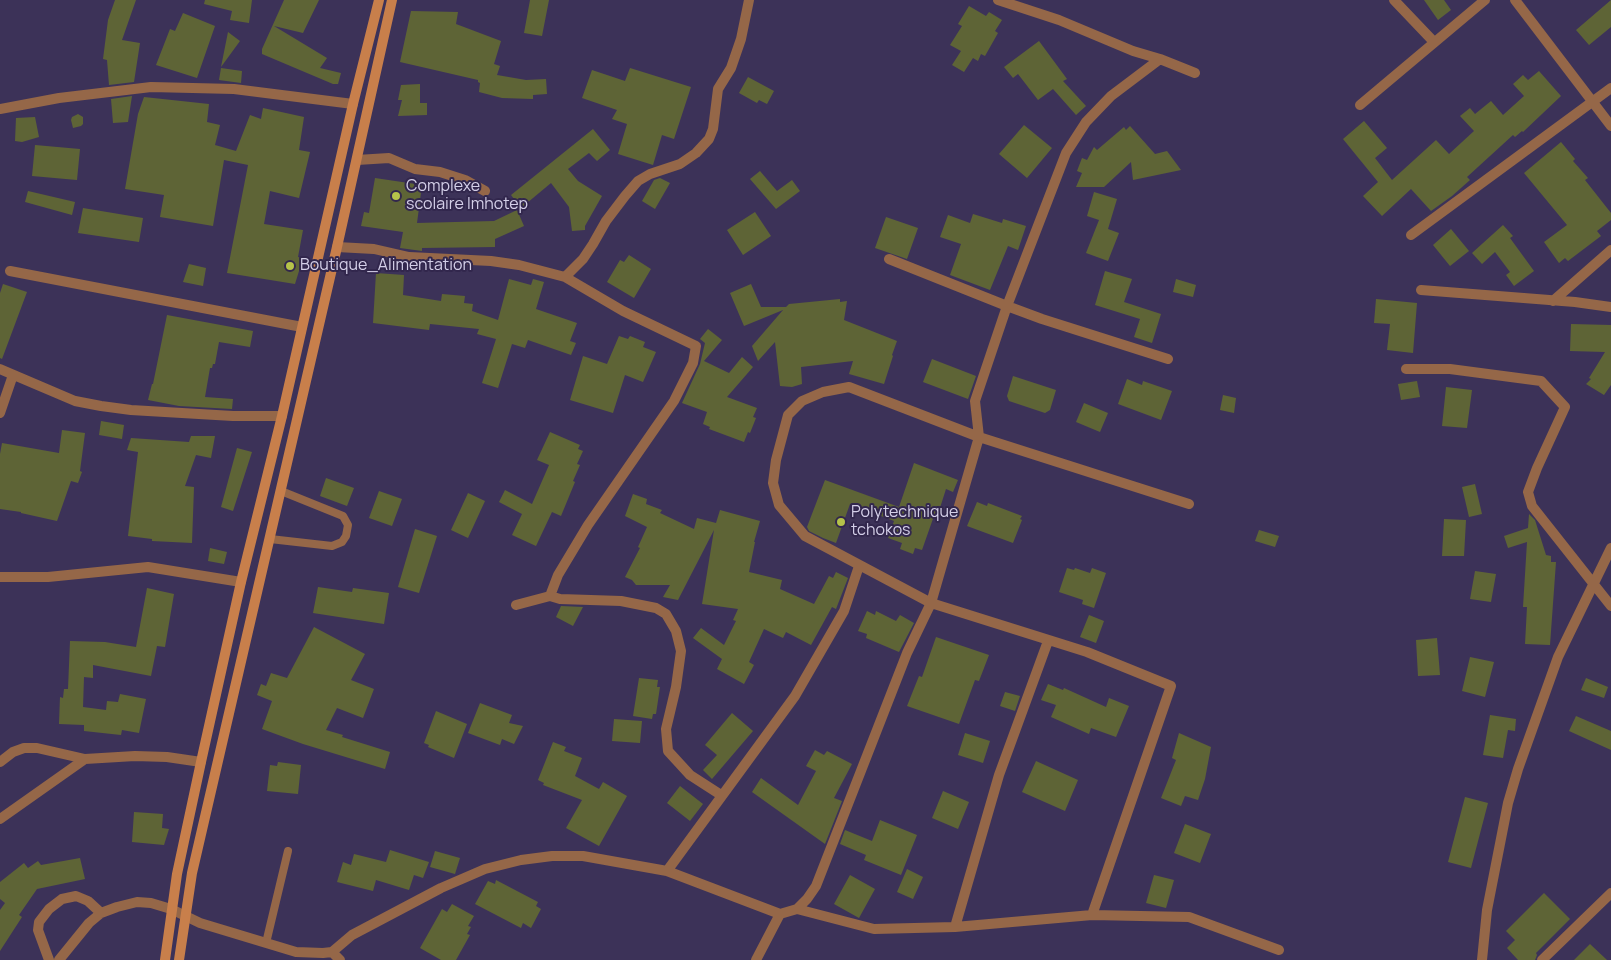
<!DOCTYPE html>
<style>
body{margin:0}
canvas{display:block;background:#3c3258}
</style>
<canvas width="1611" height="960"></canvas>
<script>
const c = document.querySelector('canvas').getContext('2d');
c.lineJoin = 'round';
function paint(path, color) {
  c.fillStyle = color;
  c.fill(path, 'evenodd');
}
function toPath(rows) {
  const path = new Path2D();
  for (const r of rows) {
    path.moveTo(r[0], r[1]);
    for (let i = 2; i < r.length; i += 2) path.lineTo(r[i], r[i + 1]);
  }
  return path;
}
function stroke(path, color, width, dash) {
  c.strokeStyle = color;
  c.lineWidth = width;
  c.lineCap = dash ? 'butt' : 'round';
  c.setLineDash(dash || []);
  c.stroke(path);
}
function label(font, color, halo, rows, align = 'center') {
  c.font = font + ' Manrope,sans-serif';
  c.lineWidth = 4;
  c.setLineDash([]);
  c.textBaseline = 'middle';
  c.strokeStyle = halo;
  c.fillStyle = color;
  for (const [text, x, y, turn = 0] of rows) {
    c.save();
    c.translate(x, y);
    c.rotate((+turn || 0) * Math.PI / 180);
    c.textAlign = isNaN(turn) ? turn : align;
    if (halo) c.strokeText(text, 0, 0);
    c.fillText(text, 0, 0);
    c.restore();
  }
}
paint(toPath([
 [115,0,136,0,122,40,140,43,134,82,109,85,107,60,103,59,108,20],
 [205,0,252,0,249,23,230,20,232,11,204,4],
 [284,0,319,0,303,33,274,26,327,58,320,68,341,73,338,84,333,84,262,54,262,49],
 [530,0,549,0,542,36,524,33],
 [1424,0,1444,0,1451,10,1438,20],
 [1611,0,1611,27,1589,45,1576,30],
 [969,6,986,16,989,12,1002,20,995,31,998,33,985,56,981,54,978,61,973,58,964,72,952,65,961,51,950,45,962,26,958,24],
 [411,11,458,12,456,24,501,41,494,64,500,66,497,75,526,80,546,79,547,94,533,95,533,99,502,98,479,92,480,83,478,82,478,80,400,62],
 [183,13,215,26,197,78,156,65,170,29,175,31],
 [228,32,240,41,221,67],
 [1039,41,1067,79,1063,81,1086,106,1076,115,1053,89,1038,100,1018,74,1013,78,1004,67],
 [221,68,242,71,241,83,219,80],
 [630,68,691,87,674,139,662,135,653,165,618,154,627,124,612,119,617,110,582,98,592,70,625,81],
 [1539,71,1561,96,1523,132,1522,131,1515,137,1513,135,1467,177,1470,180,1452,196,1431,211,1411,189,1382,216,1363,196,1378,182,1343,139,1364,121,1387,148,1375,158,1392,180,1436,140,1449,154,1474,131,1460,116,1470,108,1475,114,1491,101,1503,115,1524,96,1513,84,1523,75,1528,80],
 [748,77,774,91,767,104,759,100,757,103,739,93],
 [420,84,420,103,427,103,427,115,398,116,402,100,398,100,401,85],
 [132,96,128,122,113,123,111,99],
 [144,97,209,104,207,122,220,125,215,145,236,151,250,115,261,119,263,108,304,117,299,150,310,152,299,198,270,191,264,224,303,230,298,257,303,258,295,284,227,273,248,165,224,160,213,226,160,217,164,195,125,189,138,114],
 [78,114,83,117,83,124,81,126,73,128,71,120,72,117],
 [35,117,39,137,22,142,15,141,16,118],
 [1024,125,1052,148,1027,178,999,154],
 [1130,126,1155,154,1167,151,1181,170,1133,180,1131,162,1104,187,1076,187,1082,173,1077,171,1082,158,1087,160,1094,147,1097,150,1124,127,1126,130],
 [593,129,610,150,597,161,589,153,568,169,578,181,602,196,585,226,585,230,572,231,569,207,551,183,521,208,511,195],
 [1561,142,1575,159,1573,161,1588,178,1585,180,1611,213,1611,220,1597,231,1601,236,1568,261,1565,258,1559,263,1544,242,1567,225,1524,173],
 [35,145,80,149,77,180,32,176],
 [760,171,777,191,792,180,800,191,776,209,750,179],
 [375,178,422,185,417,223,494,221,517,210,524,226,495,239,495,247,422,248,422,251,400,248,403,232,361,226,364,212,369,213],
 [660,178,670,183,655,209,642,201,654,180],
 [28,191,75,202,72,215,25,202],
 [1094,192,1117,199,1108,229,1119,233,1108,261,1086,253,1099,220,1087,216],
 [83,208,143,218,139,242,78,233],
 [755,212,771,236,743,255,727,230],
 [973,214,1002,223,1003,219,1026,226,1018,250,1008,246,990,290,950,275,961,244,940,237,948,215,970,223],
 [886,217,918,228,907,259,875,248],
 [1503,225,1513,236,1510,238,1534,271,1514,286,1506,275,1510,272,1495,252,1482,264,1472,253],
 [1451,229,1469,251,1450,266,1433,245],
 [629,255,651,269,634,298,607,282,620,260,624,262],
 [189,264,206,268,203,286,183,282],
 [1105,271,1132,279,1124,302,1161,314,1152,343,1134,337,1140,319,1095,305],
 [376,273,404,275,403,295,441,301,442,294,465,296,464,303,473,304,472,311,498,320,509,279,531,285,533,279,544,282,536,309,577,323,570,341,576,343,571,355,528,340,525,348,512,344,498,388,482,383,496,339,477,334,479,329,430,324,429,330,373,323],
 [1176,279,1196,285,1193,297,1173,292],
 [3,284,27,292,2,359,0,358,0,293],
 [751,284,761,307,786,307,789,304,840,299,840,302,847,301,844,320,897,341,892,355,893,356,884,384,849,374,853,361,801,367,802,384,792,387,780,386,775,342,758,361,752,346,783,310,744,326,730,293],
 [1376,299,1417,303,1413,353,1387,350,1390,324,1374,323],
 [167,315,253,331,250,347,219,342,215,364,213,364,212,368,210,368,205,397,233,399,232,409,179,406,148,400,152,384,153,384],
 [1571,324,1611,325,1611,385,1604,395,1586,384,1591,379,1589,378,1605,352,1570,351],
 [708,329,722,340,704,361,729,373,742,357,753,367,727,397,757,408,753,417,756,418,750,433,748,432,744,442,709,429,710,427,703,424,707,412,682,403,700,364,705,343,700,339],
 [619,336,628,339,630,336,645,342,643,347,656,352,643,382,625,375,613,413,570,400,583,356,607,364],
 [932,359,976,376,968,399,923,382],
 [1013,376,1056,390,1050,410,1045,413,1009,401,1007,396],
 [1127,379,1142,385,1143,381,1172,391,1161,420,1118,404],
 [1417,381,1420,397,1401,400,1398,384],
 [1446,387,1472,390,1467,428,1442,426],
 [1223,395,1236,398,1234,413,1220,410],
 [1084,403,1108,413,1100,432,1076,422],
 [101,421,124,425,122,439,99,435],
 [62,430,85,433,80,471,82,472,78,483,71,481,57,521,21,513,21,512,0,509,0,454,2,443,59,453],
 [550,432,580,445,578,449,583,451,577,464,580,465,573,481,575,482,561,516,552,512,536,546,512,535,522,514,499,502,505,490,532,504,549,465,537,460],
 [191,436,215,436,211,458,196,455,185,486,194,487,192,543,152,541,152,539,128,536,138,452,127,450,131,438,189,442],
 [237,448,252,452,233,511,221,507],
 [914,463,958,480,953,492,946,489,938,514,935,513,922,550,915,548,913,554,900,549,902,543,888,538,894,521,850,504,836,543,823,538,809,531,807,527,825,480,899,507],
 [326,478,354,488,347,506,320,496],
 [1475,484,1482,514,1469,517,1462,487],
 [379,491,402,499,392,526,369,518],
 [468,493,485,501,468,538,451,530],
 [633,494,647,499,646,504,662,510,660,513,694,529,697,518,716,523,720,510,760,521,754,542,755,542,749,572,782,580,780,589,814,604,829,576,833,578,836,572,848,578,836,609,832,607,811,645,786,632,783,638,764,629,749,662,754,665,744,684,717,669,722,659,693,638,701,628,724,645,736,621,733,620,738,609,702,604,714,530,678,600,663,597,670,585,636,585,632,580,625,577,640,548,638,547,647,527,625,516],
 [977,502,987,506,988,503,1022,516,1020,519,1022,520,1013,543,967,526],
 [1529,514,1535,520,1546,555,1551,556,1551,562,1556,562,1550,645,1525,644,1527,607,1523,607,1527,542,1508,548,1504,536,1528,528],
 [1444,519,1466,520,1464,556,1442,556],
 [415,529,437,536,419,593,398,587],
 [1259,530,1279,536,1275,547,1255,541],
 [210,548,227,552,224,564,208,561],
 [1067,568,1074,570,1075,568,1090,573,1092,568,1106,573,1094,608,1082,604,1083,600,1059,592],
 [1475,571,1496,574,1491,602,1470,599],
 [318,587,352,592,353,588,389,593,384,624,313,613],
 [147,588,174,594,165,647,157,646,151,676,93,665,93,678,84,677,83,707,106,710,107,701,118,702,120,694,146,699,139,733,122,730,121,735,84,731,84,725,59,724,60,697,63,698,64,689,68,689,70,641,105,642,136,647],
 [561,606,583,607,573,626,556,617],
 [867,611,875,615,876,611,896,621,900,615,914,623,899,652,866,638,867,634,858,631],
 [1089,615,1104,621,1096,643,1080,637],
 [314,627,365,654,351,680,374,689,363,718,337,708,326,730,343,735,342,737,390,752,385,769,303,744,262,729,272,701,257,695,261,684,266,686,271,673,287,678],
 [936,637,989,655,979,681,975,680,959,724,907,706,919,676,922,677],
 [1437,638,1440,675,1418,676,1416,640],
 [1470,657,1494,662,1485,697,1462,691],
 [639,678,658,680,657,687,660,687,656,714,653,714,652,719,633,716],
 [1586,678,1608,687,1604,698,1581,690],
 [1048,684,1063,690,1064,688,1106,707,1109,698,1129,706,1116,737,1091,728,1089,734,1051,717,1056,705,1041,700],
 [1005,692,1020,696,1015,711,1000,706],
 [480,703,512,715,509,723,523,726,514,744,502,739,500,745,468,733],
 [436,711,467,724,454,758,428,747,429,745,424,743],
 [732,713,753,731,712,779,703,770,717,755,705,745],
 [1490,715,1516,719,1515,731,1508,730,1503,758,1483,755],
 [1576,716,1611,731,1611,750,1569,731],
 [614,719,642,721,640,743,612,741],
 [965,733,990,741,983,763,958,755],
 [1179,733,1211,747,1205,779,1198,800,1185,796,1181,806,1161,798,1176,760,1172,758],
 [553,742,566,747,564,751,582,758,575,776,599,789,603,782,627,796,599,846,566,828,582,800,543,785,544,783,538,780],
 [815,750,824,755,827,751,852,764,834,798,842,801,825,844,752,792,761,778,798,805,816,771,806,766],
 [1036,761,1078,780,1065,811,1022,792],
 [278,762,301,765,298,794,267,791,270,765,277,766],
 [680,786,703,804,690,821,667,803],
 [943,791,969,802,958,829,932,818],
 [1465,797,1488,803,1471,868,1448,862],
 [134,812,163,814,162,828,169,829,164,845,132,842],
 [880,820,917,835,901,875,864,860,866,855,840,844,845,830,872,841],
 [1185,824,1211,834,1200,863,1174,853],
 [390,850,429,862,423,878,414,875,409,890,376,880,373,891,337,882,343,862,351,865,354,854,386,862],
 [435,851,460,858,455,874,430,867],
 [80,858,85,879,37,889,19,915,22,917,0,951,0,910,5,903,0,899,0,882,24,863,28,868,38,861,41,865],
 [907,869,923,877,913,899,897,892],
 [850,875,875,889,859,918,834,904],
 [1154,875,1174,880,1166,908,1146,903],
 [496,880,538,902,536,906,541,909,531,928,523,923,521,928,475,904,488,881,495,884],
 [1544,893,1570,919,1536,953,1537,955,1535,960,1518,960,1507,948,1515,940,1506,931],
 [452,904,474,916,468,926,471,927,467,934,470,935,456,960,441,960,420,948,442,909,447,912],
 [1590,944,1607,960,1574,960]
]), '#5e6436');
stroke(toPath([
 [270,539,332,546,342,542,346,536,348,525,343,516,281,491],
 [266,943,288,851]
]), '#956748', 8);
stroke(toPath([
 [998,0,1059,20,1133,51,1160,59,1195,73],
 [1394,0,1434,42],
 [1515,0,1611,126],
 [1160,59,1111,96,1086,122,1066,153,1007,306,1042,319,1168,359],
 [1360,105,1485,0],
 [0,109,59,98,151,87,234,89,353,104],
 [357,160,389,158,415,169,440,172,465,180,485,191],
 [1411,235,1611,88],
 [337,247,374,249,409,257,491,261,519,265,565,277,623,311,696,346,693,363,674,401,588,525,558,575,550,596],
 [10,271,302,327],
 [565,277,583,259,593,244,606,221,625,196,638,181,650,174,680,164,696,153,709,139,713,129,718,89,731,68,741,39,749,0],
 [1421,290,1575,302,1611,307],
 [1553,301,1611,250],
 [0,369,75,401,101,406,131,410,233,416,282,416],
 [1406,369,1450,369,1541,381,1565,407,1537,468,1528,492,1532,506,1611,606],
 [0,413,13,375],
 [0,577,48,577,148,567,241,582],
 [516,605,550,596,560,599,621,601,656,608,666,614,676,631,681,651,676,687,666,729,668,751,690,775,721,795],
 [0,762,13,752,24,748,37,748,85,759,135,756,167,757,201,762],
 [0,819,85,759],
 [667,871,780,914,756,960],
 [797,909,874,929,955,927,1092,915,1189,917,1279,950],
 [780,914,797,909,807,899,816,886,907,653,931,603,979,437,975,401,1007,306,889,259],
 [1092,915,1171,686,1087,652,931,603,805,536,779,505,773,483,776,460,788,415,802,401,823,392,849,387,979,437,1189,504],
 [955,927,999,775,1048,641],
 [332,952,340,960],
 [49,960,38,930,39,922,49,909,62,899,76,896,88,901,101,913],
 [59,960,89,923,101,913,117,907,137,902,151,903,171,909,200,923,296,952,323,953,332,952,352,935,441,888,485,869,521,860,552,856,583,856,667,871,795,696,844,611,859,566],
 [1482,960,1487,910,1508,803,1518,769,1558,657,1611,548],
 [1542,960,1611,893]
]), '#956748', 10);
stroke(toPath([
 [165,960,177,874,201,762,241,582,282,416,353,104,379,0],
 [179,960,192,873,337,247,392,0]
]), '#c87f4b', 10);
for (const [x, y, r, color] of [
 [396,196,5,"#b5c24a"],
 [290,266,5,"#b5c24a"],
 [841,522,5,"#b5c24a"]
]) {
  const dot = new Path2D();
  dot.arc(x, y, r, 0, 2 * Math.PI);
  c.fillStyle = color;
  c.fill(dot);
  stroke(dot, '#32274d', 2);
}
label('16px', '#d4cfe8', '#32274d', [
 ["Complexe",406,187],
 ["scolaire Imhotep",406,205],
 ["Boutique_Alimentation",300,266],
 ["Polytechnique",851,513],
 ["tchokos",851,531]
], 'left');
</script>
